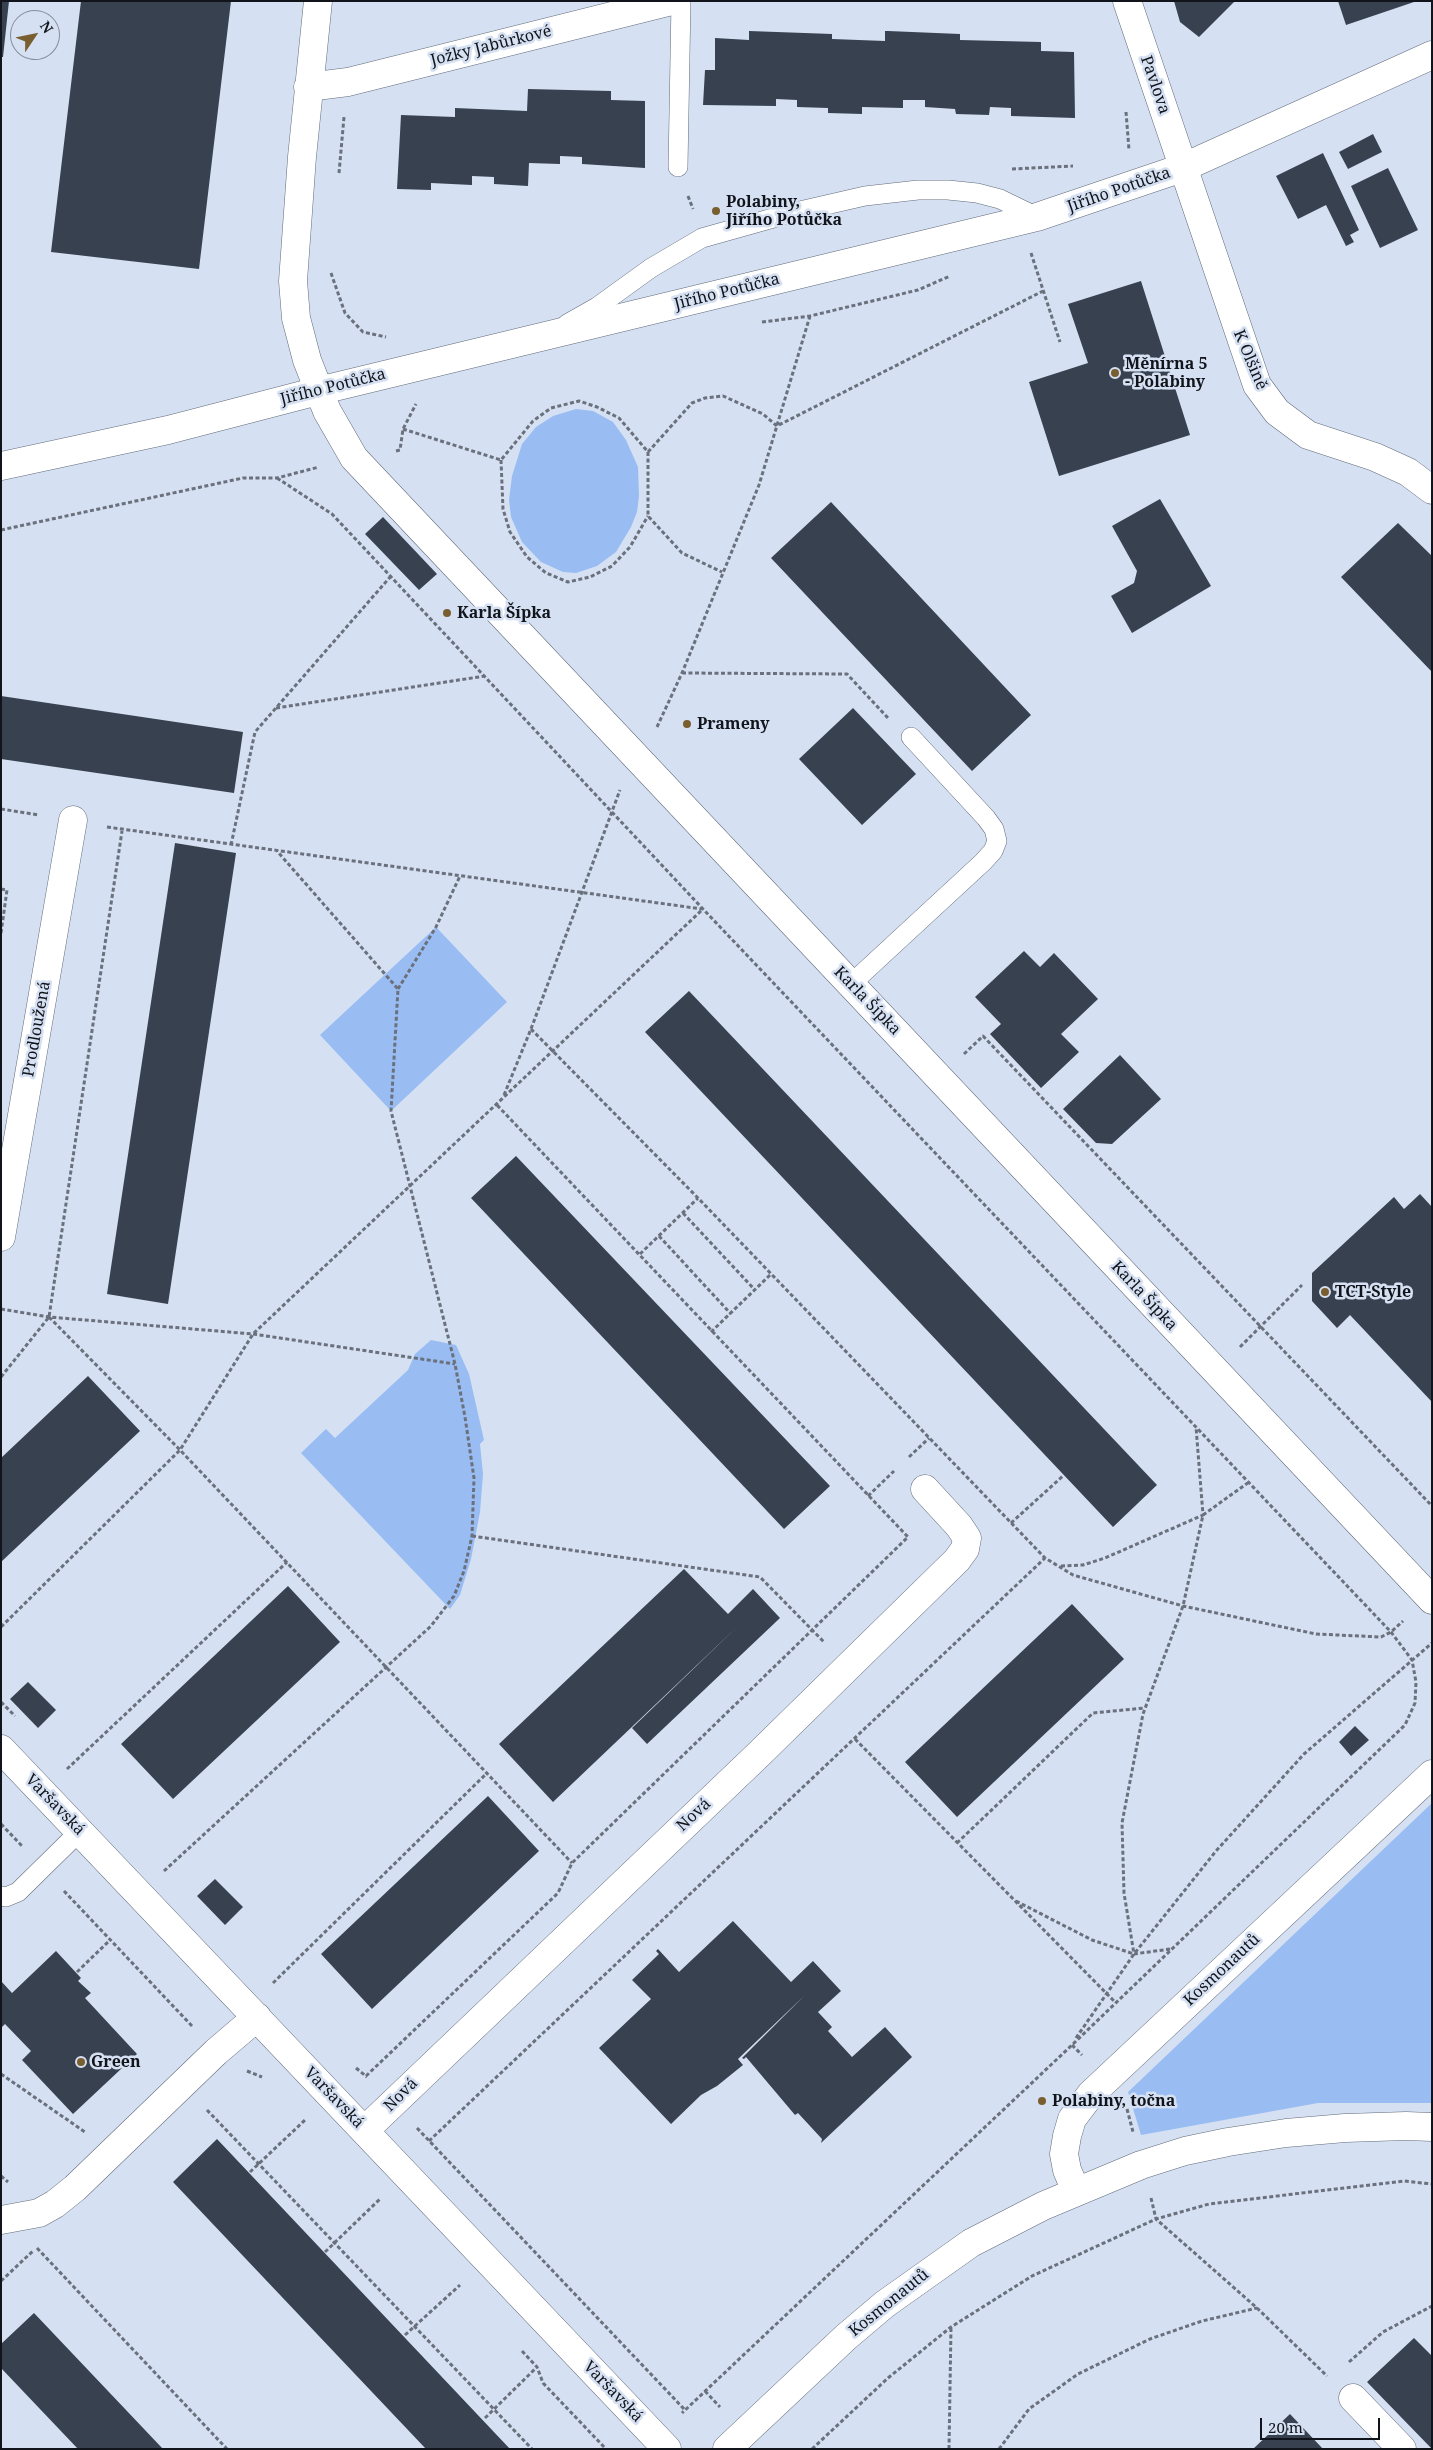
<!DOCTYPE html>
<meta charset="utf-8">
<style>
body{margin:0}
#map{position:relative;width:1433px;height:2450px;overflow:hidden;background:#d5e0f2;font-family:"Noto Serif",serif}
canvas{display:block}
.frame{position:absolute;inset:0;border:2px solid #11141a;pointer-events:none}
.north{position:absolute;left:10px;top:10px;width:50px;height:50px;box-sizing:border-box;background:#d5e0f2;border:1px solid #878e9c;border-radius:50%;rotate:56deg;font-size:14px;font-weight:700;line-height:20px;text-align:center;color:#11141a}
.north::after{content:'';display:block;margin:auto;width:18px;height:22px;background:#795e30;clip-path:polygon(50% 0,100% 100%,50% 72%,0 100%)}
.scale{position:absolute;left:1260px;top:2418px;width:120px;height:22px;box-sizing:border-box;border:2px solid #11141a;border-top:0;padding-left:6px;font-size:15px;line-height:18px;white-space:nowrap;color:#11141a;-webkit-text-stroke:4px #d5e0f2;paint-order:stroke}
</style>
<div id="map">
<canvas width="1433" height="2450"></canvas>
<div class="frame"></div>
<div class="north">N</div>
<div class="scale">20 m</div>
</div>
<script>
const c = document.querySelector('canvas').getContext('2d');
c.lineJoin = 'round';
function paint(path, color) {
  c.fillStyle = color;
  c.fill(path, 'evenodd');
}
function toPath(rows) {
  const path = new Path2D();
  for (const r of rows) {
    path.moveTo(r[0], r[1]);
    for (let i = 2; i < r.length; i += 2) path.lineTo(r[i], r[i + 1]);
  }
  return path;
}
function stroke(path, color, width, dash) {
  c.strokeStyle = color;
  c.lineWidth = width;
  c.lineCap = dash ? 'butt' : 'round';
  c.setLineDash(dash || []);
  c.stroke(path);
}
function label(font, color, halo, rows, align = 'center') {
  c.font = font + ' "Noto Serif",serif';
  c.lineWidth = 5;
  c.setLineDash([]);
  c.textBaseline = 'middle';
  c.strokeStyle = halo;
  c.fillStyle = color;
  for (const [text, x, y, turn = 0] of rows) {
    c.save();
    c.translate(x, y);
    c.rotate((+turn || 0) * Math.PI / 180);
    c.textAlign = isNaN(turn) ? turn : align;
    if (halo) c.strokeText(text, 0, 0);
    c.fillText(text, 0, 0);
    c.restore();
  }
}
paint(toPath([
 [576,409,593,411,613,422,626,440,638,467,639,496,637,512,631,527,616,552,597,566,576,573,563,572,541,562,522,542,511,517,509,500,512,476,522,444,536,427,553,416],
 [436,927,507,1002,391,1111,320,1035],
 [431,1340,456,1345,469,1374,484,1440,480,1444,483,1474,480,1512,471,1559,460,1595,450,1609,301,1453,326,1429,335,1438,408,1370,415,1354],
 [1432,1803,1432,2103,1318,2103,1141,2135,1128,2092]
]), '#99bdf3');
paint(toPath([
 [1,1,9,1,3,57,1,57],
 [81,1,231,1,199,269,51,252],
 [1174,1,1235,1,1199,37,1180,22],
 [1338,1,1414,1,1414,2,1346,25],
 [749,31,832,34,832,39,885,41,885,31,888,31,960,34,960,40,1041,42,1041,51,1074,52,1075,118,1011,116,1011,108,990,107,989,115,956,114,955,109,925,107,925,100,903,100,903,108,862,107,862,114,828,113,828,108,797,107,797,100,776,99,776,106,703,105,705,70,715,70,715,38,749,40],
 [528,89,611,91,611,100,645,101,645,168,582,164,582,157,560,156,560,164,529,163,528,186,494,184,494,177,472,176,472,185,431,183,431,190,397,189,401,115,455,117,455,108,527,111],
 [1373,134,1382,152,1348,169,1339,152],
 [1323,153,1359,230,1350,235,1354,242,1346,246,1326,205,1298,219,1276,176],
 [1388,168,1418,230,1380,248,1351,186],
 [1141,281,1190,435,1059,476,1029,382,1088,363,1068,304],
 [1160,499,1211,586,1132,633,1111,596,1134,583,1137,571,1112,526],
 [831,502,1031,715,972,771,771,558],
 [383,517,437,574,419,590,365,534],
 [1398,523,1432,556,1432,672,1341,577],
 [1,696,243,732,234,793,1,759],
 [853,708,916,774,862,825,799,759],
 [175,843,236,853,168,1304,107,1294],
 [1024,951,1040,967,1054,953,1098,999,1061,1034,1079,1052,1041,1088,990,1034,1001,1024,975,997],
 [689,991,1157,1485,1113,1527,645,1032],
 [1120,1055,1161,1099,1112,1144,1096,1143,1063,1109],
 [516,1156,830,1486,784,1529,471,1198],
 [1420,1194,1432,1207,1432,1402,1350,1315,1337,1328,1312,1301,1312,1273,1394,1197,1404,1209],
 [88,1376,140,1431,1,1562,1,1458],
 [684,1569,728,1614,753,1589,780,1618,647,1744,632,1728,739,1625,553,1802,499,1744],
 [288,1586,340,1642,173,1799,121,1744],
 [1072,1604,1124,1659,957,1817,905,1762],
 [28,1682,56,1710,38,1728,10,1699],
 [1355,1726,1369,1740,1351,1756,1339,1742],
 [488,1796,539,1851,372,2009,321,1954],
 [215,1879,243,1907,225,1925,197,1896],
 [733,1921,791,1982,813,1961,841,1991,818,2012,832,2027,828,2031,852,2057,885,2027,912,2057,821,2143,822,2139,798,2113,795,2115,746,2057,744,2059,742,2058,804,1996,738,2059,743,2065,717,2086,701,2095,671,2124,599,2048,651,1999,632,1980,659,1954,656,1951,658,1949,679,1972],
 [56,1951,81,1978,78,1981,91,1993,85,1998,137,2054,73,2114,22,2060,31,2051,5,2024,1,2028,1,1981,12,1993],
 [217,2139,510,2449,426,2449,173,2182],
 [34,2313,163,2449,78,2449,1,2368,1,2344],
 [1414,2338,1432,2356,1432,2449,1367,2382],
 [1290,2414,1323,2449,1253,2449]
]), '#38414f');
const lane = toPath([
 [678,167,681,1],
 [567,324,597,307,651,268,702,238,791,213,865,196,918,190,948,190,977,193,1000,199,1037,217],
 [851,984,983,862,993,851,997,841,994,829,986,818,911,737],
 [1,1896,6,1897,18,1892,80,1831]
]);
const street = toPath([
 [318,1,302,157,293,281,296,318,307,360,327,411,354,458,1432,1600],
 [1127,1,1257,385,1277,412,1308,435,1375,457,1408,472,1432,490],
 [308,87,348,82,672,1],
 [1,466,168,430,318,391,1037,217,1182,168,1432,55],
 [1,1237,73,820],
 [1,1749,667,2449],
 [365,2130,758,1755,957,1560,965,1549,967,1538,959,1526,925,1489],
 [1076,2191,1067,2170,1064,2154,1067,2136,1072,2119,1091,2094,1432,1774],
 [1,2220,39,2213,55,2204,75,2188,216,2052,257,2017],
 [1353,2398,1402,2449],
 [727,2449,846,2337,885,2304,971,2243,1043,2206,1141,2165,1185,2151,1228,2142,1286,2133,1345,2128,1406,2126,1432,2127]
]);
stroke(lane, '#616b7a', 20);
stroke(street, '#616b7a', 29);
stroke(toPath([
 [1126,112,1129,150],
 [1012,169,1073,166],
 [339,173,344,117],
 [688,196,693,209],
 [1031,253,1060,342],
 [331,273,345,313,363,332,386,337],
 [762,322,810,316,918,290,950,276],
 [403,429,501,460,533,421,551,408,579,401,597,407,619,418,648,452,648,516,682,553,722,572],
 [396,451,400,450,403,429,416,404],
 [648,452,692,403,705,398,723,396,763,414,777,426,1043,291],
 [501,460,503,509,510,532,527,557,546,573,568,582,590,577,612,566,630,547,648,516],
 [277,478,332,514,703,909,1391,1632,1412,1660,1416,1682,1415,1703,1405,1725,1072,2045,682,2413],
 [1,530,243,478,277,478,319,467],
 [682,673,847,674,888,718],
 [276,708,485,676],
 [657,727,682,673,759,485,810,316],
 [1,809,39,815],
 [107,827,702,909],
 [231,845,255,732,391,576],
 [1,889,7,890,1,933],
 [398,989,436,927,460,876],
 [531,1029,698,1198,1045,1558,1073,1575,1183,1606,1316,1634,1381,1637,1391,1632,1403,1621],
 [964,1054,983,1036,1432,1506],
 [504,1095,531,1029,620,790],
 [683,1213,755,1290],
 [659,1236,731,1314],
 [640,1254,698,1198],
 [1,1309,49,1317,253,1334,455,1364],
 [49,1317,180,1450,572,1863],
 [711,1332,770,1275],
 [1240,1347,1302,1285],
 [1,1377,49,1317,122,831],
 [909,1457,929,1438],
 [868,1496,894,1471],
 [1011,1523,1064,1475],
 [472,1536,760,1577,824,1642],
 [1061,1566,1083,1565,1105,1558,1203,1515,1196,1427],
 [1,1627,180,1450,253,1334,703,909],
 [1,1702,15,1716],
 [855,1739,1115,2002],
 [67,1769,287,1562],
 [1,1824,22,1846],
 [957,1843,1093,1713,1145,1708],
 [164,1871,431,1626,454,1596,464,1571,472,1536,474,1478,465,1417,455,1364,391,1111,398,989,277,851],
 [64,1891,192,2026],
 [1016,1901,1092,1940,1134,1954],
 [1170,1949,1134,1954,1124,1893,1122,1823,1143,1714,1183,1606,1203,1515,1249,1482],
 [77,1972,110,1940],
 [273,1983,487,1773],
 [1076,2038,1134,1954,1216,1851,1304,1754,1432,1643],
 [1072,2045,1082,2055],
 [356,2068,367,2077],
 [247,2071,262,2077],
 [1,2074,85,2132],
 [366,2076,558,1893,572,1863,908,1537,496,1104],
 [1127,2109,1133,2132],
 [207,2110,532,2449],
 [417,2128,685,2410],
 [429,2141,1045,1558],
 [250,2172,305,2120],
 [1,2176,8,2182],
 [1151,2198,1156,2219,1257,2308,1327,2376],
 [37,2248,227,2449],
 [325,2252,380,2199],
 [1,2281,34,2250],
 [405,2335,460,2285],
 [522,2351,537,2367,543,2383,606,2449],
 [1349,2362,1383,2332,1432,2306],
 [705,2391,720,2407],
 [485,2418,537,2367],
 [812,2449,888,2378,951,2327,1032,2276,1156,2219,1209,2204,1404,2181,1432,2184],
 [949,2449,951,2327],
 [999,2449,1029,2409,1078,2374,1150,2339,1202,2321,1257,2308]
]), '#6a707c', 3, [4, 2.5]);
stroke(lane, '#fff', 19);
stroke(street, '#fff', 28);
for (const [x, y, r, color] of [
 [716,211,5,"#795e30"],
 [1115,373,5,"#795e30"],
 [447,613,5,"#795e30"],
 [687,724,5,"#795e30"],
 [1325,1292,5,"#795e30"],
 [81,2062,5,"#795e30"],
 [1042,2101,5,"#795e30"]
]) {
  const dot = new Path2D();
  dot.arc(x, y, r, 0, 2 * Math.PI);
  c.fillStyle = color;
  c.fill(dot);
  stroke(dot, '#d5e0f2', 2);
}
label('16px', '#11141a', '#d5e0f2', [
 ["Jožky Jabůrkové",491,46,-14],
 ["Pavlova",1155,85,71],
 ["Jiřího Potůčka",1119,190,-19],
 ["Jiřího Potůčka",727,292,-14],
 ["K Olšině",1250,360,67],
 ["Jiřího Potůčka",333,387,-14],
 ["Karla Šípka",867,1001,46],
 ["Prodloužená",37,1029,-80],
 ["Karla Šípka",1144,1296,47],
 ["Varšavská",55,1805,46],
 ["Nová",694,1815,-43],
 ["Kosmonautů",1222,1970,-43],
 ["Nová",401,2095,-45],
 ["Varšavská",334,2098,46],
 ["Kosmonautů",889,2303,-39],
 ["Varšavská",613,2392,46]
]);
label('bold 16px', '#11141a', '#d5e0f2', [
 ["Polabiny,",726,202],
 ["Jiřího Potůčka",726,220],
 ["Měnírna 5",1125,364],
 ["- Polabiny",1125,382],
 ["Karla Šípka",457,613],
 ["Prameny",697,724],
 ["TCT-Style",1335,1292],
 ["Green",91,2062],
 ["Polabiny, točna",1052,2101]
], 'left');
</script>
